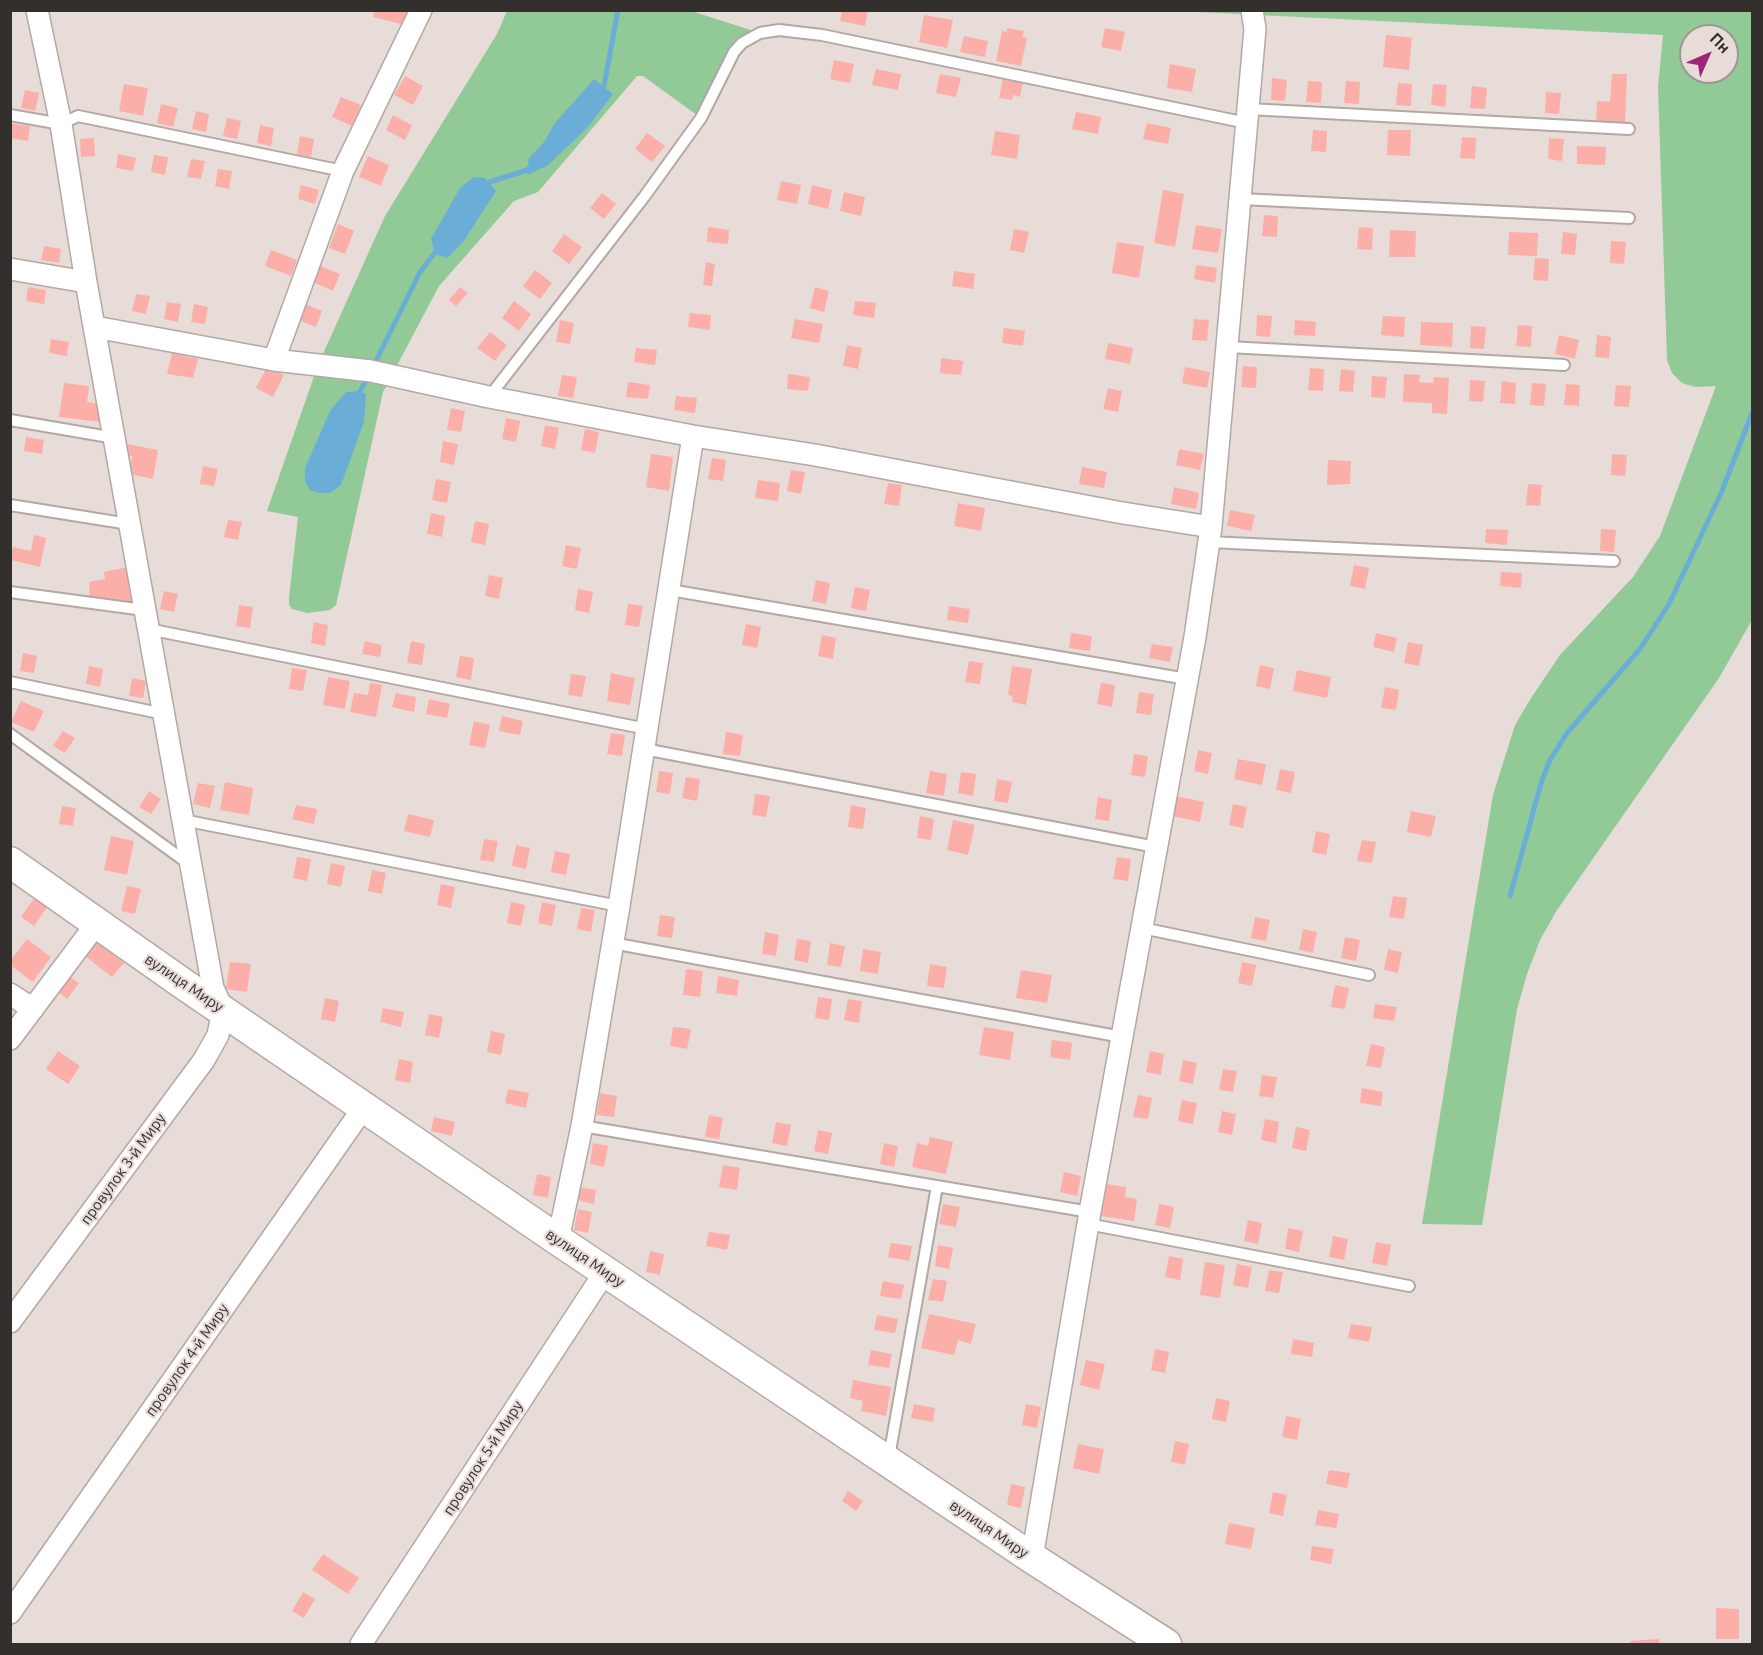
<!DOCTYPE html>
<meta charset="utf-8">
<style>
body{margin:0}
#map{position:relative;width:1763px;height:1655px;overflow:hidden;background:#e7dcd8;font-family:Ubuntu,sans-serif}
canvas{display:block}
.frame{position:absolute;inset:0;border:12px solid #332f2d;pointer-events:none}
.north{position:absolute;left:1679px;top:24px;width:60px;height:60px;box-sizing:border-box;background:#e7dcd8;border:2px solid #9f9794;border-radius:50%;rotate:45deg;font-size:16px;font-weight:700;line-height:24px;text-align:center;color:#332f2d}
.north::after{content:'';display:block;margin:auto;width:21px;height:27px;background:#a02479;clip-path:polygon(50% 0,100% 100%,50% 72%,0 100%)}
</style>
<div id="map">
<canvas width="1763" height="1655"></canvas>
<div class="frame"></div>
<div class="north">Пн</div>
</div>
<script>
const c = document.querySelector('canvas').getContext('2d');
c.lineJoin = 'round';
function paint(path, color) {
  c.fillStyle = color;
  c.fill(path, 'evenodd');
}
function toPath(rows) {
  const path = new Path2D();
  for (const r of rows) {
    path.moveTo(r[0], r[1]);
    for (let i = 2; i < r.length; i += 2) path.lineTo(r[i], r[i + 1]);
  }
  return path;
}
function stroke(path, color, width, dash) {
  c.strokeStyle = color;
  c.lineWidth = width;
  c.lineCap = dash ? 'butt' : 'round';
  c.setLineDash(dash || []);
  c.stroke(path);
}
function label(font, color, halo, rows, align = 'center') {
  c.font = font + ' Ubuntu,sans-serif';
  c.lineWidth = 4.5;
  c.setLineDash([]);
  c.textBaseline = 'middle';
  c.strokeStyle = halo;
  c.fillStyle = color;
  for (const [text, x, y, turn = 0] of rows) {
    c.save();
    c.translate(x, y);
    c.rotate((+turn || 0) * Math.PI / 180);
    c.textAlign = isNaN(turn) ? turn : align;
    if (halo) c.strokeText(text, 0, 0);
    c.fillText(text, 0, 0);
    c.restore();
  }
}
paint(toPath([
 [507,11,691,11,760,33,742,43,701,118,643,76,637,76,538,192,514,201,439,286,383,392,336,605,330,610,307,613,292,609,289,605,289,598,298,517,267,511,318,365,385,216,497,34],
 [1178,11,1752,11,1752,620,1719,678,1557,910,1540,940,1527,974,1517,1009,1482,1225,1422,1224,1493,795,1515,725,1531,698,1560,655,1633,577,1660,536,1716,386,1695,387,1682,383,1672,373,1667,360,1658,86,1663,35],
 [1691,36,1727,36,1727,72,1691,72]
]), '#91c997');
paint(toPath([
 [594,79,613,94,588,127,547,166,527,175,529,158,544,142,555,123],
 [474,177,485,178,496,191,463,242,447,258,435,254,431,239,460,188],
 [360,391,366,394,364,422,341,485,330,493,319,493,310,490,305,481,305,468,331,409,346,392]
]), '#6aaed8');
stroke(toPath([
 [599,91,604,86,618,10],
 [485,188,490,182,527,170,532,165],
 [373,367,420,272,437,250],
 [357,397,368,376],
 [1510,896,1542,780,1550,760,1567,733,1640,649,1669,604,1722,491,1752,413]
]), '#6aaed8', 5);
paint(toPath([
 [375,10,409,10,405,25,373,17],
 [842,10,868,10,865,26,840,21],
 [924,15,953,20,947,48,919,42],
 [1007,28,1024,31,1022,37,1027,38,1021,66,996,61,1002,31,1007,32],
 [1105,28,1125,32,1121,51,1101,47],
 [1386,35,1412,38,1409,70,1383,67],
 [964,36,988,41,985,57,960,52],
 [834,60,854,64,850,83,830,79],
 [1170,64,1196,69,1192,92,1167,88],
 [876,69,901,74,898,90,872,85],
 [940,74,961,78,956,97,936,93],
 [1612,74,1627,74,1625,124,1596,123,1597,101,1610,102],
 [405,76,423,86,413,105,394,95],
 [1003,78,1023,82,1020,97,1013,95,1012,100,999,98],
 [1272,78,1287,80,1285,101,1271,100],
 [1308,81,1322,82,1321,103,1306,102],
 [1346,81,1360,82,1359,104,1344,103],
 [1398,83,1412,84,1411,106,1396,105],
 [124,84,148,88,143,116,119,111],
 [1433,84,1447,85,1445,107,1431,105],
 [1472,86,1487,88,1485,109,1470,108],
 [25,90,39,93,35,111,21,108],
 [1546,92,1561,93,1559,114,1545,113],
 [341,97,361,105,352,126,332,117],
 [161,104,178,108,173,127,157,123],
 [196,111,209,114,206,132,192,129],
 [1076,112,1101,117,1098,134,1072,129],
 [393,115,412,125,405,140,386,130],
 [227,118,241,121,237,139,223,136],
 [1147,123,1171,128,1168,144,1143,139],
 [12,124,30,126,28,141,10,138],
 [260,125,274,128,271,146,257,143],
 [1313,130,1327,131,1326,152,1311,151],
 [1388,130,1411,130,1410,156,1387,155],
 [995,131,1020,135,1017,159,991,155],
 [647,133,665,146,652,162,635,149],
 [300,136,314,139,311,157,297,154],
 [1462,137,1476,138,1475,159,1460,158],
 [94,138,95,156,81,157,80,139],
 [1549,138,1564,139,1562,161,1548,159],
 [1577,146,1606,147,1605,165,1577,164],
 [118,154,136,158,133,171,116,168],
 [154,155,168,157,165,175,151,172],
 [368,156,389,165,381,186,359,177],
 [191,159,205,161,201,179,187,177],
 [218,169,232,171,229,189,215,186],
 [781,181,801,185,797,204,777,200],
 [301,185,319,190,315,204,298,199],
 [812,185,832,190,828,209,808,204],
 [1163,190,1184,194,1175,247,1154,243],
 [844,192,865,197,861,216,840,211],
 [602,193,616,204,604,219,590,208],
 [1264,215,1278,216,1277,237,1262,236],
 [338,224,354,231,345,254,329,248],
 [1196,225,1222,229,1218,253,1192,249],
 [708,227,729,230,728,244,707,242],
 [1359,227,1373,228,1372,250,1357,249],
 [1014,229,1029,232,1024,253,1010,250],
 [1390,230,1416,231,1415,257,1389,257],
 [1509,232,1538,233,1537,256,1508,255],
 [1563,232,1577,234,1575,255,1561,254],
 [564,234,582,247,569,264,552,251],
 [1611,241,1626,242,1624,264,1610,263],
 [1117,242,1144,246,1139,278,1112,273],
 [44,246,61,249,59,263,41,260],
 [271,250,297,260,291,276,265,266],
 [1535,258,1549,259,1548,281,1533,280],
 [706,262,715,264,712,286,703,285],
 [318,265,340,274,333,291,311,281],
 [1196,265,1217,268,1215,283,1194,279],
 [535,270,552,283,540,299,523,286],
 [954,271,975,274,973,289,952,286],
 [28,287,46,290,44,304,26,301],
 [460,287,468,293,456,306,449,300],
 [815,287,829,291,824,312,810,308],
 [136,294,150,296,146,314,132,311],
 [514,301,531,314,519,331,502,318],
 [855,301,876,303,874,318,853,315],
 [167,302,181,304,178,322,164,319],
 [194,304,208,307,205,324,191,322],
 [305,304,322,311,316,327,299,320],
 [690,313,711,315,710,330,688,327],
 [1257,315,1272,316,1270,337,1256,336],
 [1383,316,1405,317,1404,337,1381,335],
 [795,319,823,324,819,343,791,338],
 [1194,319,1209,320,1207,341,1192,340],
 [560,320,574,323,570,344,556,342],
 [1295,320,1316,322,1315,336,1294,335],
 [1421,322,1453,323,1452,347,1420,345],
 [1518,325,1532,326,1531,347,1516,346],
 [1471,326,1486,327,1484,349,1470,348],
 [1004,328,1025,331,1023,346,1002,343],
 [490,332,507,345,495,361,477,348],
 [1559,335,1579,340,1575,359,1555,354],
 [1597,335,1611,337,1609,358,1595,357],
 [51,339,69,342,67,356,49,353],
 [1108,343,1133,348,1130,364,1105,359],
 [847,345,862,348,858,369,843,366],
 [636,348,657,350,655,365,634,362],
 [172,353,198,359,193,378,167,374],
 [941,358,963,361,961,375,940,373],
 [1243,366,1257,367,1256,388,1241,387],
 [267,367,284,375,273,397,256,388],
 [1185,367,1210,372,1207,388,1182,383],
 [1310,368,1324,369,1323,391,1308,390],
 [1341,369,1355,371,1353,392,1339,391],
 [788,374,810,377,808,391,787,389],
 [1404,374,1420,375,1419,382,1433,383,1434,377,1449,378,1447,414,1432,413,1432,403,1403,402],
 [562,375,577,377,573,398,558,396],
 [1372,376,1387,377,1385,398,1371,397],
 [1470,380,1485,381,1483,402,1469,401],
 [1502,381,1516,383,1515,404,1500,403],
 [628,382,650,385,648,399,626,397],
 [64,383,89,386,87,402,102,404,100,422,59,417],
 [1532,383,1546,384,1544,406,1530,405],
 [1566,384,1580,385,1579,406,1564,405],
 [1616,385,1631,386,1629,407,1614,406],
 [1108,388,1122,391,1118,412,1103,409],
 [676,396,697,398,695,413,674,410],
 [451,408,465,411,461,432,447,430],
 [506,418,520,421,516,442,502,439],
 [545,425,559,428,555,449,541,446],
 [585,429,599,432,595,453,581,450],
 [26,437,44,440,42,454,24,451],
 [443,441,458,444,454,465,440,462],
 [127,444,158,450,153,479,129,474,132,456,125,455],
 [1179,449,1204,454,1200,470,1176,465],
 [651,454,673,457,669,491,646,487],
 [1612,454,1627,455,1625,476,1611,475],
 [712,458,726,460,723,481,708,479],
 [1328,460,1351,461,1350,484,1327,485],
 [203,466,218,469,214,486,200,484],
 [1082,467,1107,472,1104,488,1079,484],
 [791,470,805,472,801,494,787,491],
 [436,479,451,482,447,503,432,500],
 [758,480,780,483,778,501,755,498],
 [888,483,902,485,899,506,884,504],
 [1528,484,1542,485,1540,506,1526,505],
 [1174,487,1199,493,1196,509,1171,504],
 [958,503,985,508,981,531,954,526],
 [1230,510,1255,515,1251,531,1227,526],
 [431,513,445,516,442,537,427,534],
 [228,520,242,522,238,540,224,537],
 [475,521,489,524,485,545,471,542],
 [1486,529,1508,530,1507,545,1485,543],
 [1601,529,1616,530,1614,552,1600,551],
 [34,535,46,538,40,567,10,560,13,547,31,551],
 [566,545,581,548,577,569,562,566],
 [1354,565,1369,568,1365,589,1350,586],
 [128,567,134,605,90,600,89,582,105,579,104,572],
 [1501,572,1522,573,1521,588,1500,586],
 [489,575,503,578,499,599,485,596],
 [816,580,830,583,826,604,812,601],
 [855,587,870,590,866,611,851,608],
 [578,589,593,592,589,613,575,610],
 [164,591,178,594,174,612,160,609],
 [628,604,643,606,639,627,625,625],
 [239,605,253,607,250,628,236,626],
 [949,606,970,609,968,623,947,620],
 [314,622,328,625,325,646,311,643],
 [746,624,761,627,757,648,742,645],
 [1071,633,1092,636,1090,651,1069,648],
 [1376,633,1397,638,1394,652,1373,647],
 [822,635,836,638,833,659,818,656],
 [365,641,382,645,380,657,362,654],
 [411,641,425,644,422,665,407,663],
 [1408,642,1423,645,1419,666,1404,663],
 [1152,644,1173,647,1170,662,1149,658],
 [23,653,37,656,34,673,20,671],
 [460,656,474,658,471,680,456,677],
 [969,661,983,663,980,684,965,682],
 [1260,665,1274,668,1270,689,1256,686],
 [89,666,103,669,100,687,86,684],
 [1012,666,1032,669,1026,705,1012,702,1013,696,1008,695],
 [292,668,307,670,303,691,289,689],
 [1297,670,1331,677,1327,698,1293,691],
 [611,673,635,678,630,705,607,701],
 [571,674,586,676,582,697,568,695],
 [328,677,350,681,345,709,323,705],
 [132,678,146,681,143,698,129,696],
 [370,683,382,685,376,717,350,712,354,693,368,695],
 [1101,683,1115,685,1112,707,1097,704],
 [1385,687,1399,690,1396,710,1381,708],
 [1139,692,1154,694,1151,715,1136,713],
 [396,693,416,697,414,712,392,707],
 [429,699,450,704,447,718,426,714],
 [21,701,44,711,34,732,11,722],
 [502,716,523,721,520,735,499,731],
 [474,721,490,725,485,748,469,745],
 [63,731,75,738,65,753,53,746],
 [726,732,743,735,740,756,723,754],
 [611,733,625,735,622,756,607,754],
 [1198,750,1212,753,1208,774,1194,771],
 [1134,754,1148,756,1145,777,1131,775],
 [1238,759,1266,764,1262,785,1234,779],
 [1280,769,1295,772,1291,793,1276,790],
 [659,771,673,773,670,794,656,792],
 [930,771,947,774,944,796,926,793],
 [961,772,976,774,973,796,958,793],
 [686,777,700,779,697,801,682,798],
 [997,779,1012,782,1008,803,994,801],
 [225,782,253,788,249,815,220,810],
 [198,783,215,786,210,808,193,804],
 [149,791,161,799,151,814,139,807],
 [755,794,770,796,766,817,752,815],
 [1176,796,1204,802,1200,822,1172,816],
 [1098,797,1112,800,1109,821,1095,819],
 [1233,804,1247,807,1243,828,1229,825],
 [296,805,317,809,314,824,292,819],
 [851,805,866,808,863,829,848,827],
 [62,806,76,808,73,826,59,824],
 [1411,811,1436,816,1431,837,1407,832],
 [408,814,434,820,430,837,404,831],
 [920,816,934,819,931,840,917,838],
 [953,820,975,825,968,855,947,850],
 [1316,831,1330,834,1326,855,1312,852],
 [111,836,134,841,127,875,104,870],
 [484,839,498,841,494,862,480,860],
 [1362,840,1376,842,1372,863,1357,861],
 [516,845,530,848,526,869,512,866],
 [555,851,570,854,566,875,551,872],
 [297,857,311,859,307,881,293,878],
 [1117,857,1131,859,1128,881,1113,879],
 [331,863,345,866,341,887,327,884],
 [372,870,386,873,382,894,368,891],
 [441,884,455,887,451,908,437,905],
 [127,886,141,889,135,914,121,911],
 [1393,896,1407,898,1404,919,1389,917],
 [35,897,48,906,34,926,21,917],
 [511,902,525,905,521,926,507,923],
 [542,902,556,905,552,926,538,923],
 [581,908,595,910,591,932,577,929],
 [660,915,675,917,672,938,657,936],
 [1255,917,1270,920,1266,941,1251,938],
 [1303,929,1317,932,1313,953,1299,950],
 [765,932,779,935,776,956,762,954],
 [1345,937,1360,940,1356,961,1341,958],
 [27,939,51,957,33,982,10,965,10,961],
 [797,939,811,941,808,963,794,960],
 [97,942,124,963,112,977,85,956],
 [830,943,845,946,841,967,827,965],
 [863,949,881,952,878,974,860,971],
 [1388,949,1402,952,1398,973,1384,970],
 [230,962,251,964,247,992,226,989],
 [1242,962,1256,965,1252,986,1238,983],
 [930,964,947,967,944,988,927,986],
 [686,969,703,971,700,997,683,995],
 [1021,970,1052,975,1047,1003,1016,998],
 [67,975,79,983,67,999,56,990],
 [718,976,739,980,737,996,716,993],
 [1335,985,1349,988,1345,1009,1331,1007],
 [818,997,832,999,829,1020,815,1018],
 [325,998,339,1001,335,1022,321,1019],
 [848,999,862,1001,859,1023,844,1020],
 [1375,1004,1397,1007,1394,1021,1373,1018],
 [383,1008,404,1012,401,1027,380,1022],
 [429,1014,443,1017,439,1038,425,1035],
 [673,1027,691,1029,687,1049,670,1046],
 [984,1027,1014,1032,1010,1060,979,1055],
 [491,1031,505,1034,501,1055,487,1052],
 [1052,1040,1072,1043,1070,1060,1050,1057],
 [1371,1044,1385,1047,1381,1068,1366,1066],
 [58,1051,80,1066,68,1084,46,1069],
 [1150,1051,1164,1054,1161,1075,1146,1072],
 [399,1059,413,1062,410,1083,395,1080],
 [1183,1060,1197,1063,1193,1084,1179,1081],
 [1223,1069,1237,1071,1233,1092,1219,1090],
 [1262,1075,1277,1077,1273,1098,1259,1096],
 [1362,1088,1383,1092,1381,1106,1360,1103],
 [508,1089,529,1093,526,1108,505,1103],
 [600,1093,617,1096,614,1117,597,1115],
 [1138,1095,1152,1098,1148,1119,1133,1117],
 [1182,1100,1197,1103,1193,1124,1178,1121],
 [1222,1111,1236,1114,1232,1135,1218,1132],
 [709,1115,723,1118,719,1139,705,1137],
 [434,1117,455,1122,452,1136,431,1131],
 [1265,1119,1279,1122,1276,1143,1261,1140],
 [776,1122,791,1125,787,1146,772,1143],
 [1296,1127,1310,1130,1306,1151,1292,1148],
 [818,1130,832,1133,828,1154,814,1151],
 [930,1137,953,1142,946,1174,912,1167,917,1143,928,1146],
 [593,1143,608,1146,604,1167,590,1164],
 [884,1143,898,1146,894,1167,880,1164],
 [723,1165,740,1168,737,1190,719,1187],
 [1064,1172,1081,1176,1077,1196,1060,1192],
 [537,1174,551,1177,548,1198,533,1195],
 [1106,1184,1126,1187,1125,1197,1137,1199,1134,1221,1101,1216],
 [579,1187,596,1190,594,1204,577,1200],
 [943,1204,960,1207,956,1227,939,1224],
 [1159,1204,1174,1207,1170,1228,1155,1225],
 [578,1209,592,1212,588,1233,574,1230],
 [1248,1220,1262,1223,1258,1244,1244,1241],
 [1288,1228,1303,1231,1299,1252,1285,1249],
 [709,1232,730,1235,727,1250,706,1246],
 [1333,1236,1348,1239,1344,1260,1329,1257],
 [1376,1242,1391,1245,1387,1266,1372,1263],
 [891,1243,912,1246,909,1261,888,1257],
 [938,1245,953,1248,949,1269,935,1266],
 [650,1251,664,1254,660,1275,646,1272],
 [1169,1256,1183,1259,1180,1280,1165,1277],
 [1205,1262,1225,1265,1220,1298,1200,1295],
 [1237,1264,1252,1267,1248,1288,1233,1285],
 [1269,1270,1283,1272,1279,1293,1265,1291],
 [933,1279,947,1281,943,1302,928,1300],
 [883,1281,904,1285,901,1299,880,1296],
 [929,1314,976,1324,971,1344,958,1340,954,1355,921,1348],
 [877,1315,898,1319,895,1333,874,1330],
 [1351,1324,1372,1327,1369,1342,1348,1338],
 [1293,1339,1314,1343,1312,1357,1291,1354],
 [1155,1349,1169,1352,1165,1373,1151,1370],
 [871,1350,892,1354,889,1368,868,1365],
 [1086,1360,1105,1364,1099,1390,1080,1385],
 [853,1380,891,1387,886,1416,861,1411,863,1401,850,1398],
 [1216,1398,1230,1401,1226,1422,1212,1419],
 [914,1404,935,1408,933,1422,911,1418],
 [1026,1404,1041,1407,1037,1428,1022,1425],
 [1286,1416,1301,1419,1297,1440,1282,1437],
 [1175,1441,1189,1444,1185,1465,1171,1462],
 [1078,1444,1104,1449,1099,1474,1073,1468],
 [1329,1470,1350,1473,1347,1488,1326,1484],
 [1011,1484,1025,1487,1021,1508,1007,1505],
 [848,1491,863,1501,856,1511,842,1501],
 [1273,1492,1287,1495,1283,1516,1269,1513],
 [1318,1510,1339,1514,1336,1528,1315,1525],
 [1229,1523,1255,1528,1251,1549,1225,1544],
 [1312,1546,1334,1549,1331,1564,1310,1560],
 [323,1554,359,1578,348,1594,312,1570],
 [303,1592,315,1599,304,1618,292,1611],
 [1716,1608,1739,1609,1739,1639,1716,1639],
 [1659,1639,1660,1644,1631,1644,1630,1641]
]), '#fcafa9');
const lane = toPath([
 [1248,109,1629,129],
 [10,115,61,124,78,116,343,171],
 [1241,199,1629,218],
 [1228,347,1564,365],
 [489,397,644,197,701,118,734,52,742,43,760,33,779,30,822,35,1247,123],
 [10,420,115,438],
 [10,505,129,524],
 [1209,542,1614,561],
 [670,590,1187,679],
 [10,592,144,610],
 [148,629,647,729],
 [10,682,164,714],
 [10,734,189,864],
 [644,749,1156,847],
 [183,820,619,906],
 [1142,928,1369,975],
 [612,943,1122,1037],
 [582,1126,1090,1212],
 [1088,1224,1409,1286],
 [889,1457,937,1186]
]);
const street = toPath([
 [10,269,86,282],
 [95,327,274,360,371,371,489,397,693,436,815,455,1117,512,1211,527],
 [274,360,343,171,421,10],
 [10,994,33,1009],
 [10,1039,97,923],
 [558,1240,582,1126,619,906,693,436],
 [10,1322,204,1060,218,1035,223,1010,213,988,86,282,61,124,37,10],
 [1032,1558,1090,1212,1195,637,1211,527,1255,29,1252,10],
 [10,1613,364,1107],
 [361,1644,605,1272]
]);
const secondary = toPath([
 [10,862,182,983,558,1240,1032,1558,1166,1644]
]);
stroke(lane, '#b2a8a4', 14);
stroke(street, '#b2a8a4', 24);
stroke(secondary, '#b2a8a4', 33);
stroke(lane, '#fff', 10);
stroke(street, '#fff', 21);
stroke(secondary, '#fff', 30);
label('15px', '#332f2d', '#e7dcd8', [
 ["вулиця Миру",184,983,34],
 ["провулок 3-й Миру",123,1169,-54],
 ["вулиця Миру",585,1258,34],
 ["провулок 4-й Миру",187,1360,-55],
 ["провулок 5-й Миру",483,1458,-57],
 ["вулиця Миру",989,1529,34]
]);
</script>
